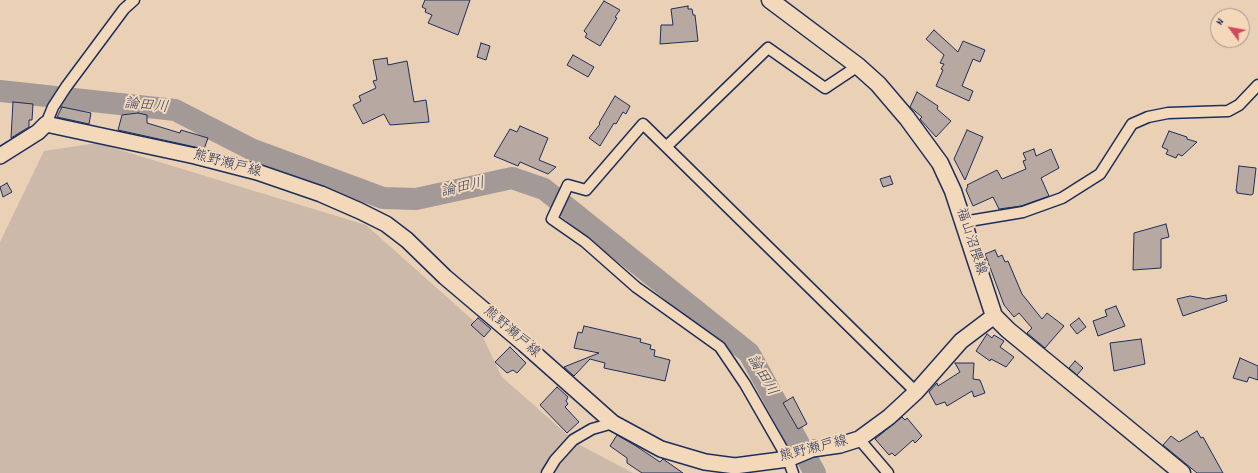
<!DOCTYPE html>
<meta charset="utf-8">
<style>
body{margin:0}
#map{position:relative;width:1258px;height:473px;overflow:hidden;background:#ead1b6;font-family:Dekko,sans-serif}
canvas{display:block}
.north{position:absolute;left:1210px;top:8px;width:40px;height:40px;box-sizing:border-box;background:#f3d8ba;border:1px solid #9d9495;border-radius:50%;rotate:302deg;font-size:11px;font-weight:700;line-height:16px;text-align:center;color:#1b2f5e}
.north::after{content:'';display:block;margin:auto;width:14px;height:18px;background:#d1495b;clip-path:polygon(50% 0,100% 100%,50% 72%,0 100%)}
</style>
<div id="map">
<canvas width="1258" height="473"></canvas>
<div class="north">N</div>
</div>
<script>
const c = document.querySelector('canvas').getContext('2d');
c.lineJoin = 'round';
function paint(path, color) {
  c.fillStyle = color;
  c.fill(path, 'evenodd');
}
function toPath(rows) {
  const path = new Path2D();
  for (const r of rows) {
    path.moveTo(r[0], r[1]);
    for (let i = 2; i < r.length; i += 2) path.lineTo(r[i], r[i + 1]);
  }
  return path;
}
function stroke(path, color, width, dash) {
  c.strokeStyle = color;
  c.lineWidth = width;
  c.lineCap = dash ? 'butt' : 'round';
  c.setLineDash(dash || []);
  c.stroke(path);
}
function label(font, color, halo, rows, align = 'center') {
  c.font = font + ' Dekko,"Klee One",sans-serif';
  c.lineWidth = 4;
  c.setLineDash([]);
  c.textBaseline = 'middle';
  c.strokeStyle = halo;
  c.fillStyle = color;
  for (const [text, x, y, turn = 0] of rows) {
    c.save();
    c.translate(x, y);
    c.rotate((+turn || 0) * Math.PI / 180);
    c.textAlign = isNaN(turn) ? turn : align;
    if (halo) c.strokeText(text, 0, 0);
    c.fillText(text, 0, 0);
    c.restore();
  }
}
paint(toPath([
 [97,143,366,225,476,323,502,377,578,444,633,473,0,473,0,242,44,151]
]), '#ccb9a9');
stroke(toPath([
 [0,91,175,110,251,149,383,198,416,199,512,178,544,189,749,353,815,473]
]), '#a39997', 22);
const building = toPath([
 [425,0,470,0,458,35,428,23,432,15,425,12,426,9,422,7,425,0],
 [604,1,620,10,615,17,617,18,600,46,585,37,587,34,584,31,604,1],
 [688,6,688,9,692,9,693,15,695,15,698,41,660,44,661,25,673,25,671,9,688,6],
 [934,30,958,52,963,41,985,50,980,62,973,59,962,86,973,91,969,101,936,86,943,70,941,69,944,64,940,63,944,55,926,39,934,30],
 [481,43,490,46,486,60,477,57,481,43],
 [573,55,594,67,588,77,567,65,573,55],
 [387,58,388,65,407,61,414,102,426,100,429,122,390,125,384,114,363,124,353,105,361,101,359,96,376,88,373,81,377,80,373,60,387,58],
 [917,92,938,106,937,109,951,121,936,137,920,119,922,117,910,107,917,92],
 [615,96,630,106,626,114,623,112,616,124,614,123,600,146,589,138,600,124,599,123,615,96],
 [13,102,33,104,32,120,29,120,29,127,11,138,13,102],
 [62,107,91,113,89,124,57,117,62,107],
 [138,113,147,115,147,123,180,133,181,130,208,138,204,149,118,130,122,115,138,113],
 [520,126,548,138,539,160,556,167,548,174,520,162,518,166,494,156,510,129,517,132,520,126],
 [967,130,983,137,965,180,954,159,967,130],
 [1169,131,1187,137,1187,139,1197,142,1182,156,1178,154,1176,158,1166,154,1168,150,1162,147,1169,131],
 [1034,149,1036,156,1051,149,1059,168,1041,178,1049,196,1021,206,999,209,993,197,973,206,966,190,968,186,967,185,997,170,1002,179,1026,169,1023,161,1026,160,1023,153,1034,149],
 [1239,166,1256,168,1253,194,1251,195,1237,193,1237,191,1236,191,1239,166],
 [890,176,893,184,883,187,880,179,890,176],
 [7,183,12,192,3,197,0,187,7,183],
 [1166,224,1169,237,1161,239,1161,268,1133,270,1134,233,1166,224],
 [995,250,998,257,1002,255,1005,262,1008,261,1022,294,1042,319,1047,313,1064,326,1045,348,1027,333,1032,328,1019,313,1014,317,1004,305,985,254,995,250],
 [1226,295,1227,301,1183,316,1177,299,1190,296,1206,299,1226,295],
 [1116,306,1125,326,1098,336,1093,321,1107,316,1105,310,1116,306],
 [478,318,491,329,484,337,471,325,478,318],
 [1079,318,1086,327,1077,334,1070,325,1079,318],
 [584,326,641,339,640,342,651,345,650,349,655,350,654,356,670,360,665,381,604,368,605,363,590,359,574,376,564,367,599,353,574,348,578,332,582,333,584,326],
 [987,334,992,338,994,335,1004,341,1000,347,1014,357,1006,367,991,359,990,361,976,351,987,334],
 [1141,339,1145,364,1114,371,1110,343,1141,339],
 [510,347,526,363,517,373,513,370,507,373,495,362,510,347],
 [1240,358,1258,366,1258,380,1249,377,1247,382,1233,378,1240,358],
 [1075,361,1083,368,1077,375,1069,368,1075,361],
 [955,363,974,363,973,379,980,380,985,393,974,397,972,391,947,406,945,402,936,405,929,392,937,383,938,386,960,372,955,363],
 [557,387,568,397,566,401,568,404,565,407,579,422,567,433,540,405,557,387],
 [793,397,807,424,798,429,783,403,793,397],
 [902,417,905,420,907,418,922,436,915,443,913,440,895,456,892,453,889,455,875,439,902,417],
 [1197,431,1201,438,1203,437,1223,473,1197,473,1163,445,1171,436,1179,442,1197,431],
 [617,435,636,446,660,462,663,459,683,473,642,473,627,463,627,458,610,446,617,435]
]);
paint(building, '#b7a9a1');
stroke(building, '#1b2f5e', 1);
const minor = toPath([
 [46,124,53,107,66,87,124,9,134,0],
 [667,146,768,48,825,88,858,66],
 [963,222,1023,212,1062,198,1100,174,1132,124,1148,117,1168,113,1228,111,1239,105,1258,85],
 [859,439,888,473],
 [547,473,555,460,573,440,592,429,613,423],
 [793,473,788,459,745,384,720,347,636,287,585,242,552,219,568,185,586,190,643,124,916,392]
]);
const secondary = toPath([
 [0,156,38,132,46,124,195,156,257,172,321,194,360,211,386,224,407,240,445,277,524,344,613,423,661,449,705,462,735,466,788,459,812,449,840,445,859,439,889,417,916,392,961,341,994,316]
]);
const primary = toPath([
 [770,0,858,66,878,84,907,118,940,163,953,191,994,316,1008,330,1182,473]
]);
stroke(minor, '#1b2f5e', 13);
stroke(secondary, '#1b2f5e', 18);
stroke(primary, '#1b2f5e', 19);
stroke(minor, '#f3d8ba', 10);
stroke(secondary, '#f3d8ba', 15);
stroke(primary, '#f3d8ba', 16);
label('14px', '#1b2f5e', '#f3d8ba', [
 ["熊野瀬戸線",227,165,15],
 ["福山沼隈線",970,242,72],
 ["熊野瀬戸線",511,333,41],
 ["熊野瀬戸線",814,450,-14]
]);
label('italic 15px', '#364469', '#f3d8ba', [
 ["論田川",146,107,6],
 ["論田川",463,189,-12],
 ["論田川",761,376,59]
]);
</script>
